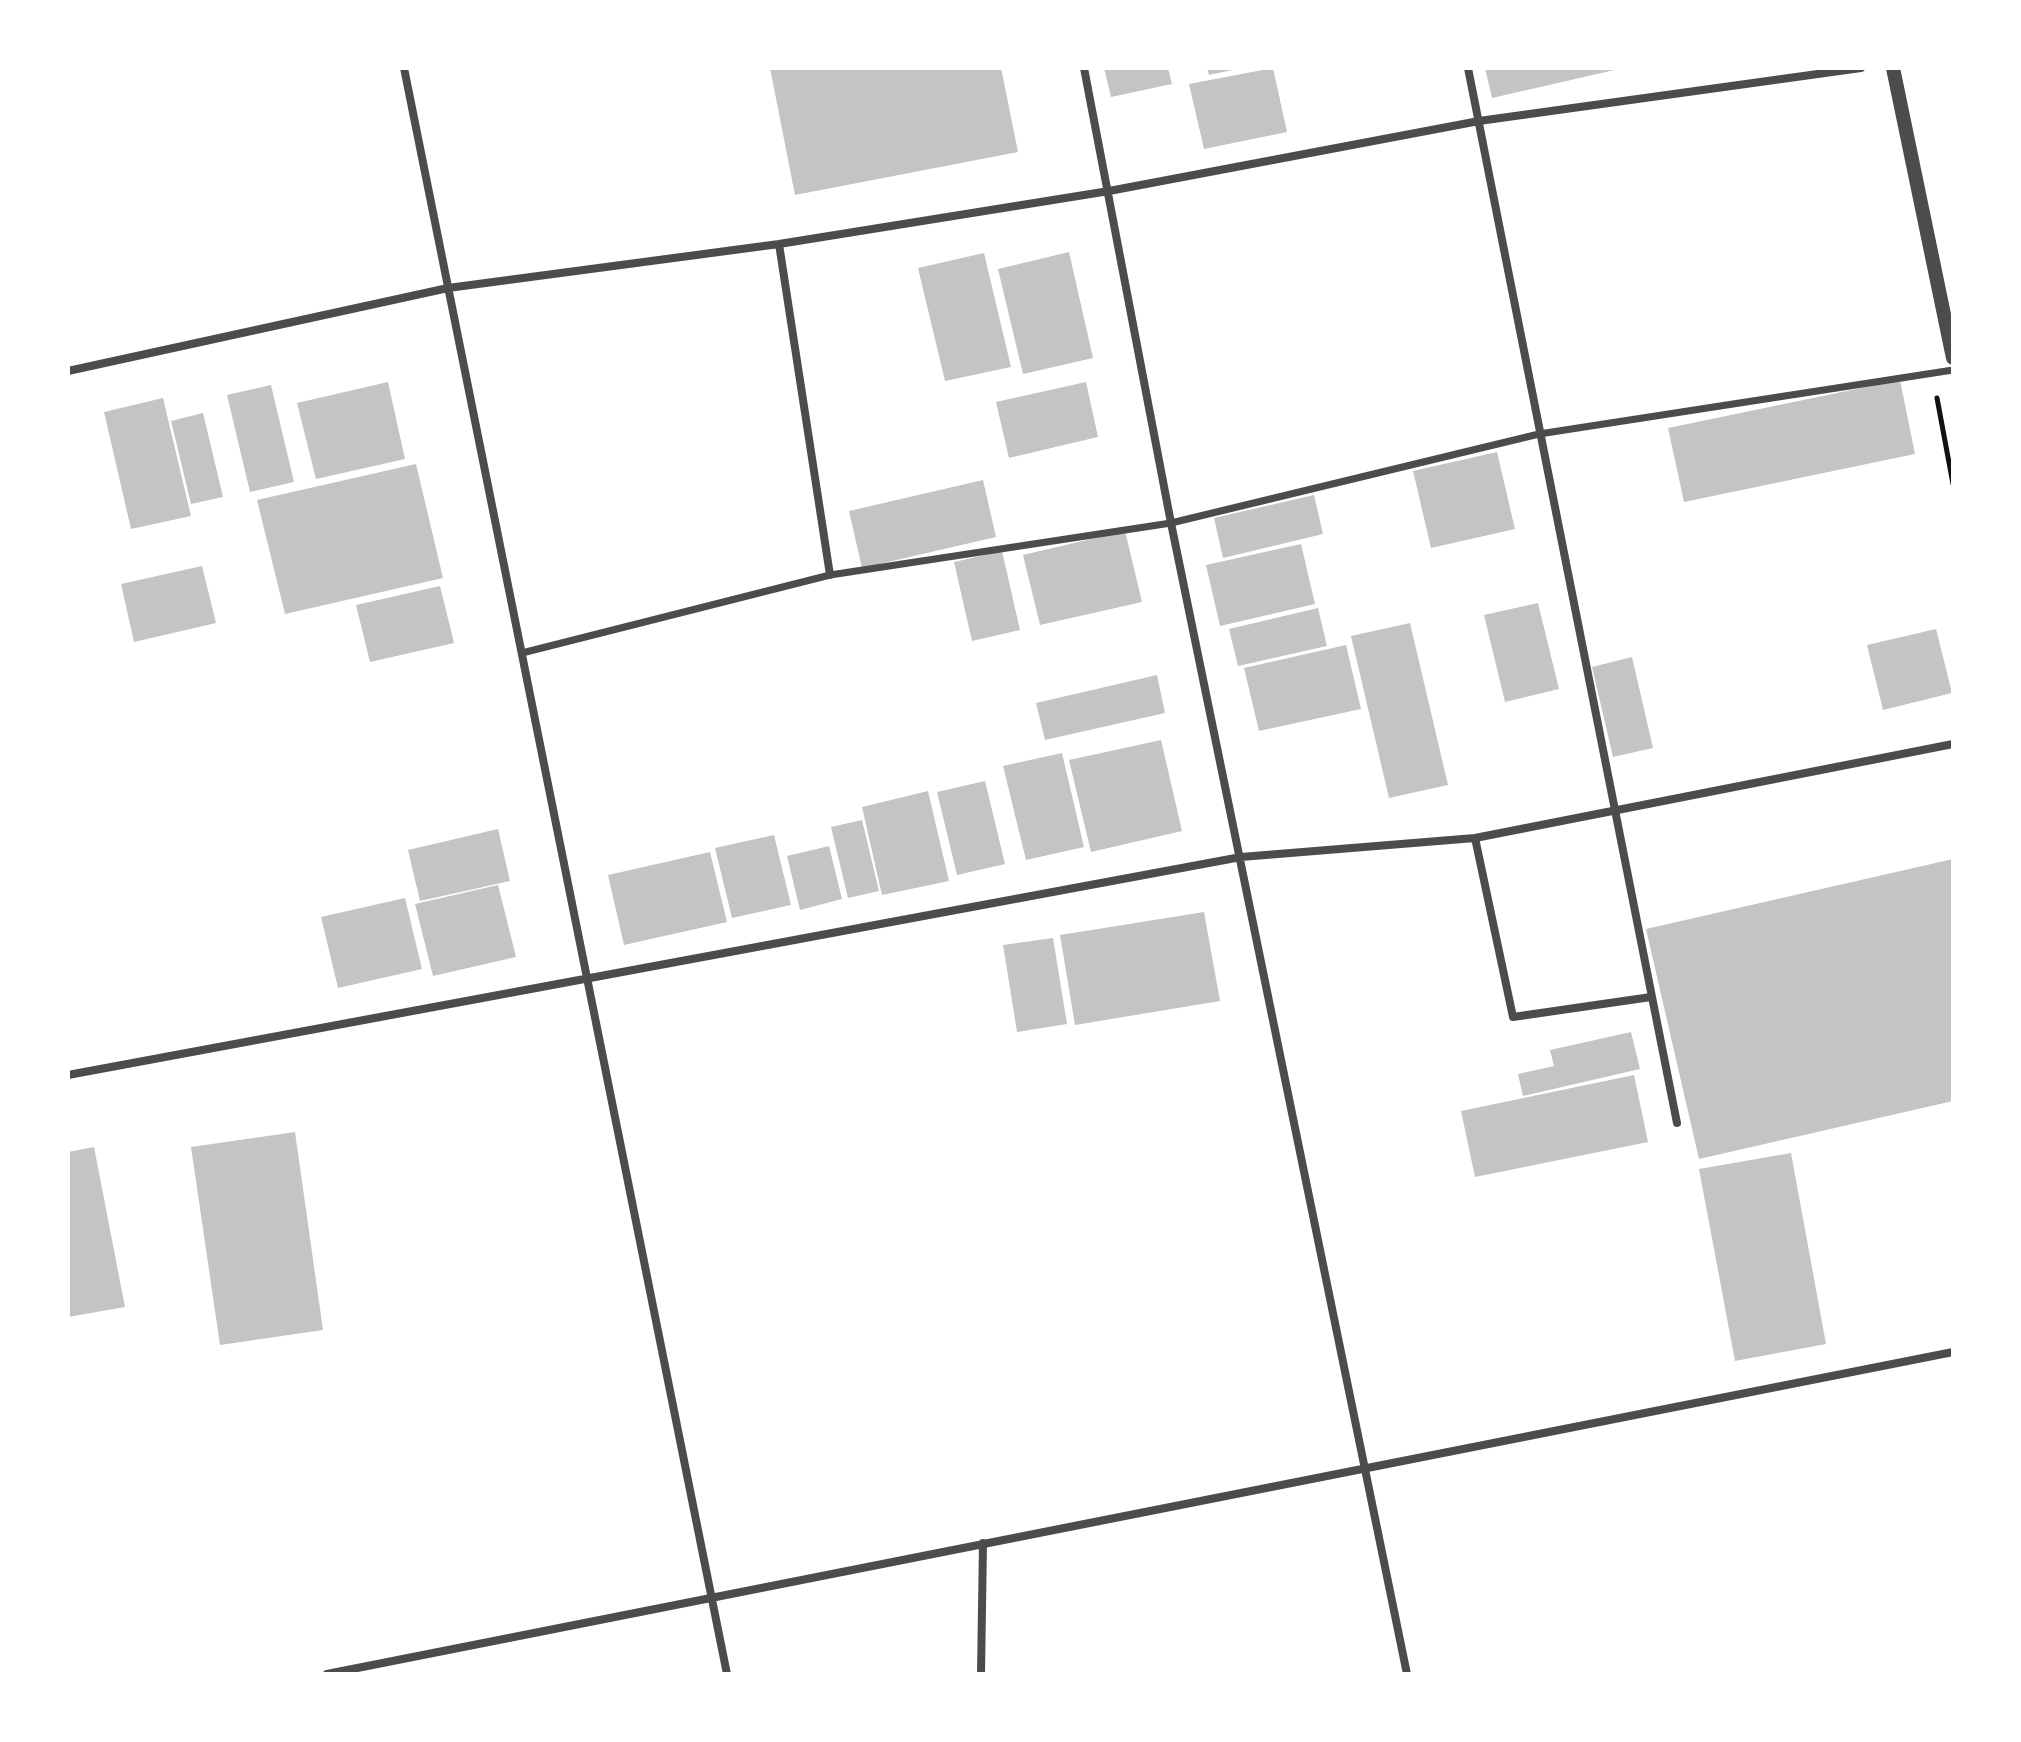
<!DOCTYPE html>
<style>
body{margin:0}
#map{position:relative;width:2021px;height:1742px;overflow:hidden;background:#fff;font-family:"DM Sans",sans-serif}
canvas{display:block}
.frame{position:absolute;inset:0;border:70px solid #fff;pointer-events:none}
</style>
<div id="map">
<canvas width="2021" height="1742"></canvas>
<div class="frame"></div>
</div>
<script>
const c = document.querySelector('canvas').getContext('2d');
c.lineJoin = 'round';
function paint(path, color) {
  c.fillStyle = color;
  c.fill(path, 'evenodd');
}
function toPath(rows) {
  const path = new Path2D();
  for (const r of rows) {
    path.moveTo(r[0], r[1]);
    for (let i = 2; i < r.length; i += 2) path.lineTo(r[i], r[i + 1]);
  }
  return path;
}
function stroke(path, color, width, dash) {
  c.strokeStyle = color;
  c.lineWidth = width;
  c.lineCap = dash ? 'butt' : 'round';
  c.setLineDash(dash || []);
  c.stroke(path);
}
paint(toPath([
 [770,68,1001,68,1018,152,795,195],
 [1104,68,1168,68,1172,84,1111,97],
 [1207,68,1237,68,1237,69,1209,75],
 [1273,68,1287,132,1204,149,1189,84],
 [1485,68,1618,68,1619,69,1492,98],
 [1069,252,1093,358,1023,374,998,269],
 [984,253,1011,367,945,381,918,268],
 [1900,380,1915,454,1684,502,1668,428],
 [388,382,405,459,316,479,297,403],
 [1086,382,1098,437,1009,458,996,402],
 [271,385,294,482,250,492,227,395],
 [163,398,191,516,131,529,104,412],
 [203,413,223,497,191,504,171,421],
 [1497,452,1515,529,1431,548,1413,471],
 [416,464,443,578,285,614,257,500],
 [983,480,996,537,862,568,849,511],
 [1314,495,1323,534,1223,558,1214,518],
 [1125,531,1142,602,1040,625,1023,555],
 [1301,544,1315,604,1220,626,1206,565],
 [1002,551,1020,630,972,641,954,562],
 [202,566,216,623,134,642,121,584],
 [440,586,454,643,370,662,356,605],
 [1538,603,1559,689,1505,702,1484,615],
 [1318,608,1327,646,1238,666,1229,629],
 [1410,623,1448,785,1389,798,1351,636],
 [1936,629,1952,693,1883,710,1867,645],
 [1346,645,1361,709,1259,731,1244,668],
 [1632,657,1653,748,1613,757,1592,667],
 [1157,675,1165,713,1045,740,1036,703],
 [1161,740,1182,831,1091,852,1069,760],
 [1062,753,1084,847,1026,860,1003,766],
 [985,781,1005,864,957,875,937,792],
 [928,791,949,881,882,895,862,807],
 [862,820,879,891,848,898,831,827],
 [498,829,510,881,420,901,408,850],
 [774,835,791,905,732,918,715,848],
 [829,846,842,899,800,910,787,856],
 [710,852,727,922,624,945,608,875],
 [1953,859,1953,1101,1699,1159,1646,929],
 [498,885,516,957,433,976,415,904],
 [405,898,422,969,338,988,321,917],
 [1204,912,1220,1001,1075,1025,1060,935],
 [1053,938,1067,1024,1017,1032,1003,945],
 [1631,1032,1640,1069,1523,1096,1518,1074,1554,1066,1550,1050],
 [1634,1075,1648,1142,1475,1177,1461,1111],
 [295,1132,323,1330,220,1345,191,1147],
 [94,1147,125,1307,68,1317,68,1152],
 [1791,1153,1826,1344,1735,1361,1699,1169]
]), '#c4c4c4');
stroke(toPath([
 [1937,398,1953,484]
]), '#111', 5);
stroke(toPath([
 [522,653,830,575,1171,523,1539,434,1953,370]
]), '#4c4c4c', 7);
stroke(toPath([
 [404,68,727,1674],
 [1084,68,1171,523,1407,1674],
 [1468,68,1677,1123],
 [779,244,830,575],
 [68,371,448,288,779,244,1109,191,1479,121,1861,68],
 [1475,838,1513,1017,1651,997],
 [68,1075,1241,857,1475,838,1953,744],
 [327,1674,1953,1352],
 [981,1674,983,1543]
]), '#4c4c4c', 8);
stroke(toPath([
 [1893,68,1953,358]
]), '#4c4c4c', 14);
</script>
